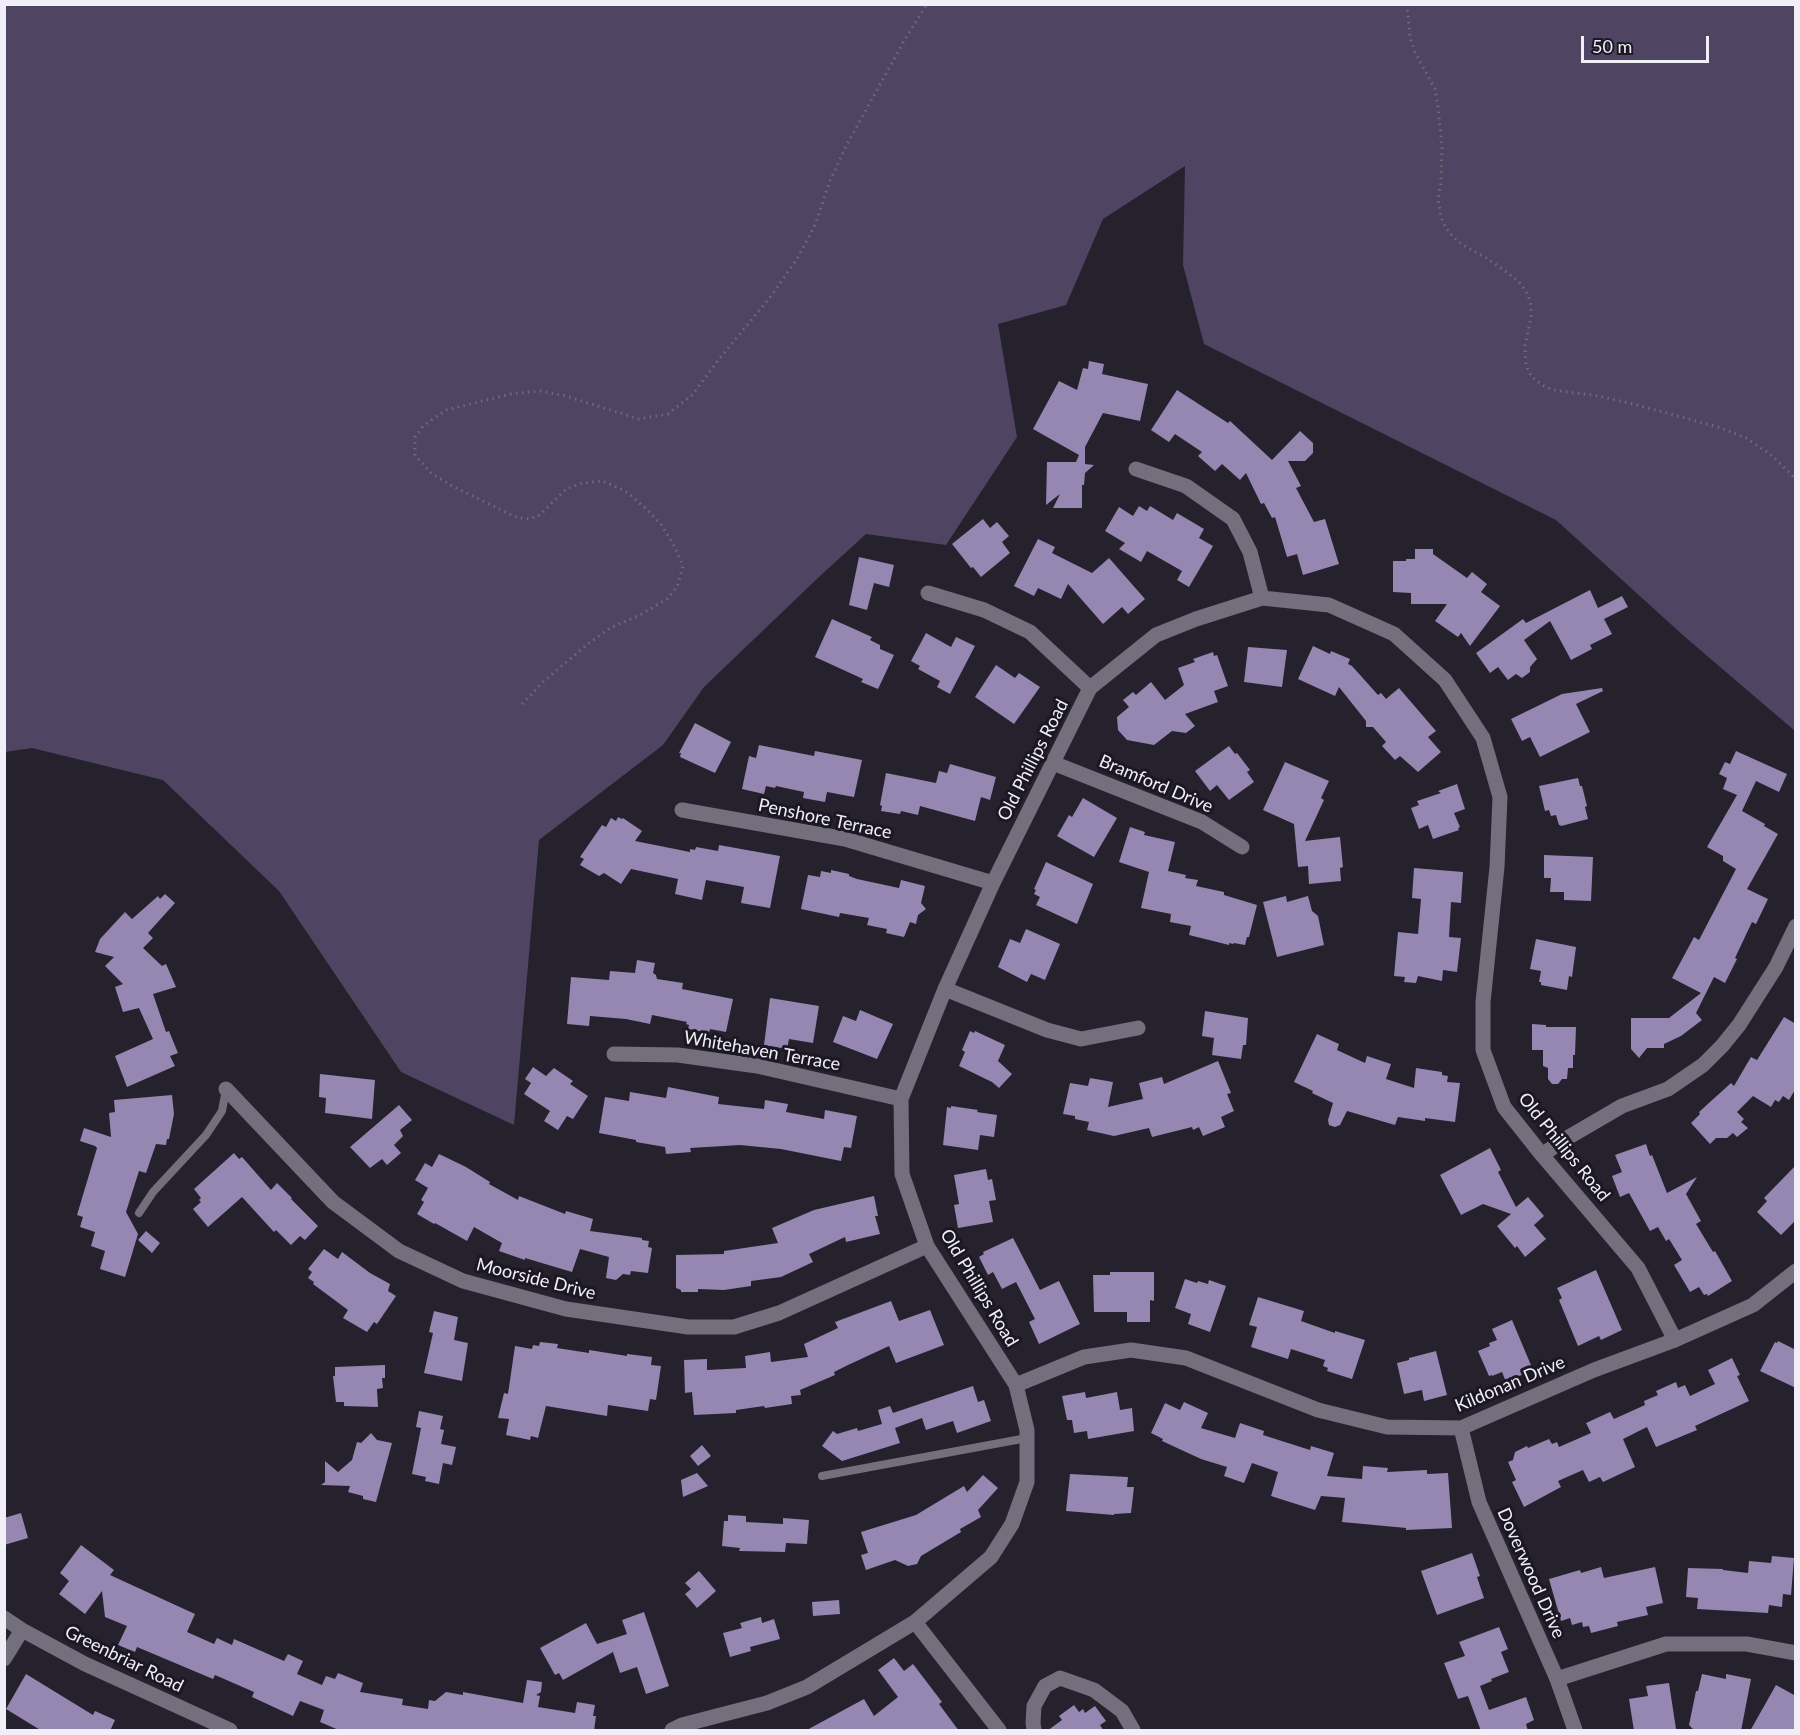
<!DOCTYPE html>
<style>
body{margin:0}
#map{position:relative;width:1800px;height:1735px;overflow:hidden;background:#25212d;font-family:Lato,sans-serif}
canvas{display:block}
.frame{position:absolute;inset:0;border:6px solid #f0eef6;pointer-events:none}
.scale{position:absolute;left:1581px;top:36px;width:128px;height:27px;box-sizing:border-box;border:3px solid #f0eef6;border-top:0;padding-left:8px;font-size:18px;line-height:21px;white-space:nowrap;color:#f0eef6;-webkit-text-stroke:4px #1b1823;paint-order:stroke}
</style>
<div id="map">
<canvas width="1800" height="1735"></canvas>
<div class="frame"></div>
<div class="scale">50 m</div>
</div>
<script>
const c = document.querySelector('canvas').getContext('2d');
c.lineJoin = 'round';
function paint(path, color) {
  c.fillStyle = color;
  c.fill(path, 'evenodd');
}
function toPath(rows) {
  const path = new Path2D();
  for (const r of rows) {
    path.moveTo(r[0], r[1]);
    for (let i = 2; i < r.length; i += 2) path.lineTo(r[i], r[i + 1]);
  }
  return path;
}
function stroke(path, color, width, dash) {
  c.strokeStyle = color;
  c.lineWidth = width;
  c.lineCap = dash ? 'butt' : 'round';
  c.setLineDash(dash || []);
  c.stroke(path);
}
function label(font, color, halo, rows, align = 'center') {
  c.font = font + ' Lato,sans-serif';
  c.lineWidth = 6;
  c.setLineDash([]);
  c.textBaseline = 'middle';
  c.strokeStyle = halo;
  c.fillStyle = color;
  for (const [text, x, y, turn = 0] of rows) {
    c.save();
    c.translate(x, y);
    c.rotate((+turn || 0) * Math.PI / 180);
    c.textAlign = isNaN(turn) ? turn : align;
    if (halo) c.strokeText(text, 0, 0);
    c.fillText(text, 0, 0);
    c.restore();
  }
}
paint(toPath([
 [5,4,1795,5,1795,731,1685,637,1556,520,1204,344,1183,265,1185,166,1103,219,1066,305,998,324,1017,437,946,545,866,534,820,576,704,687,663,745,539,840,514,1125,401,1072,279,891,163,780,32,748,5,752]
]), '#4f4563');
paint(toPath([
 [1089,361,1104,364,1102,374,1148,384,1140,421,1103,413,1085,447,1085,464,1094,465,1085,473,1084,485,1082,485,1082,508,1053,508,1060,494,1046,505,1047,462,1076,462,1079,455,1033,429,1059,381,1077,390,1083,368,1088,369],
 [1177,390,1228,423,1230,421,1272,460,1300,431,1313,443,1313,453,1305,461,1288,461,1301,486,1296,488,1314,522,1325,519,1339,564,1303,575,1297,554,1287,557,1275,517,1272,518,1264,503,1261,504,1246,473,1240,480,1222,464,1215,471,1198,456,1202,452,1175,434,1169,442,1151,430],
 [1139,506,1147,511,1150,506,1173,520,1177,513,1204,529,1199,538,1213,546,1189,587,1177,580,1182,571,1147,551,1141,562,1119,549,1125,543,1105,531,1119,507,1133,516],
 [983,519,990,528,997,522,1009,536,1002,542,1010,553,981,577,973,567,971,568,952,544],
 [1038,539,1055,547,1052,553,1092,573,1109,558,1145,599,1128,614,1122,607,1103,624,1068,584,1061,599,1038,588,1034,596,1014,586],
 [1415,549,1433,549,1433,554,1467,578,1472,572,1487,584,1481,592,1500,606,1470,646,1461,633,1458,637,1435,621,1447,604,1411,604,1411,593,1393,592,1393,561,1406,561,1406,559,1415,559],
 [859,557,894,565,889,587,874,583,867,610,849,605],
 [1590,590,1598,608,1622,596,1628,607,1604,619,1612,634,1590,645,1592,649,1571,660,1550,621,1524,640,1537,659,1530,667,1530,672,1522,678,1516,674,1508,680,1498,667,1490,673,1476,653,1523,619,1526,623],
 [832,619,872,637,870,640,880,645,880,649,894,655,878,689,861,682,863,679,815,657],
 [926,633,951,647,956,637,975,646,950,694,937,687,940,681,918,669,920,666,911,661],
 [1313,646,1330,654,1331,651,1350,659,1348,664,1352,666,1378,695,1381,693,1386,699,1399,688,1436,731,1428,737,1441,752,1418,772,1400,756,1395,760,1382,746,1386,742,1373,727,1366,727,1366,721,1339,687,1335,696,1298,679],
 [1248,647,1287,650,1282,687,1244,682],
 [1213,652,1214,656,1217,655,1228,686,1214,691,1218,702,1185,714,1195,726,1186,733,1172,731,1154,745,1127,740,1118,730,1117,717,1129,707,1123,700,1133,692,1136,695,1151,682,1165,700,1184,685,1178,668,1195,662,1193,659],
 [996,665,1015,678,1019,673,1040,687,1014,724,975,697],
 [1602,688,1603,691,1576,704,1590,732,1540,757,1530,737,1522,741,1511,719,1562,694],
 [695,723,731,742,715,773,680,757,681,753,679,753],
 [759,745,814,756,815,751,862,760,854,797,827,792,825,802,803,798,804,792,776,786,775,788,766,786,764,794,742,789,749,756,756,758],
 [1229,746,1235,754,1237,753,1250,770,1247,772,1254,782,1229,800,1217,785,1210,791,1195,771],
 [1736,751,1787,774,1779,792,1756,781,1742,811,1765,824,1764,826,1778,834,1747,889,1768,899,1756,924,1752,922,1735,958,1737,959,1725,983,1714,977,1696,1013,1702,1020,1681,1036,1664,1044,1664,1048,1647,1048,1639,1058,1631,1049,1631,1018,1669,1018,1701,993,1672,978,1694,937,1699,940,1736,869,1723,861,1723,856,1707,847,1737,795,1723,789,1727,778,1719,774,1725,762,1730,764],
 [1285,762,1329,781,1321,798,1324,800,1305,841,1340,837,1343,867,1340,868,1341,881,1309,884,1308,866,1298,867,1294,824,1263,810],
 [950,764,996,777,990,800,981,797,975,821,920,806,918,815,901,811,900,814,881,811,882,806,880,805,886,773,936,783,939,771,947,773],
 [1578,778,1580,786,1582,786,1587,806,1585,807,1588,819,1561,826,1560,825,1559,825,1556,815,1551,816,1549,810,1545,811,1539,786],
 [1457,784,1465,809,1454,813,1460,827,1458,828,1459,830,1433,839,1428,825,1419,829,1411,808,1419,805,1417,801,1441,793,1438,791],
 [1083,798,1117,818,1094,857,1057,836,1069,815,1072,817],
 [618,817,622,819,623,818,642,831,635,841,690,852,690,849,695,850,696,847,718,851,719,845,780,856,770,908,741,903,744,887,706,880,702,900,675,894,678,879,631,869,621,884,604,873,599,876,580,865,584,859,580,857,602,825,606,827,611,818,616,821],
 [1130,827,1145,832,1144,835,1175,842,1168,871,1186,875,1185,878,1198,880,1196,886,1224,892,1224,895,1257,905,1249,937,1247,937,1245,945,1234,943,1233,944,1229,943,1229,945,1189,935,1191,926,1170,922,1171,914,1141,908,1149,872,1119,862],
 [1544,855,1593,857,1591,901,1564,900,1564,892,1550,892,1551,878,1544,878],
 [1046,862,1093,884,1077,924,1036,905,1040,897,1034,894,1036,890,1034,889],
 [1414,868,1463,872,1461,903,1451,902,1449,937,1461,938,1457,972,1443,970,1442,981,1418,976,1416,983,1404,982,1405,977,1394,976,1398,932,1418,934,1421,899,1412,898],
 [831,870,849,874,849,876,857,879,899,888,901,880,925,886,921,903,926,909,918,915,916,924,910,922,904,937,886,933,887,929,867,925,869,918,840,913,839,917,801,909,808,875,820,877,821,871,831,873],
 [165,894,175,903,148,933,153,938,143,948,162,966,166,964,176,987,153,994,166,1032,169,1031,178,1053,170,1056,175,1066,127,1087,115,1056,153,1039,139,1008,123,1012,115,987,123,984,105,966,114,957,95,952,100,939,125,912,132,919,158,896,160,899],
 [1286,896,1287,902,1308,896,1312,911,1318,916,1324,945,1277,957,1263,902],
 [1026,929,1060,944,1045,980,1031,974,1027,982,998,967,1010,939,1020,943],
 [1536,939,1576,947,1572,977,1569,976,1567,990,1541,985,1541,982,1539,982,1541,971,1530,969],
 [637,960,655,963,653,973,656,975,657,979,683,983,682,989,733,999,726,1032,710,1029,709,1033,688,1029,689,1025,686,1024,687,1022,652,1015,650,1024,626,1019,590,1016,589,1026,567,1024,571,977,609,980,610,971,635,973],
 [770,998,819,1006,813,1043,789,1039,787,1049,764,1045],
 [860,1010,893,1024,877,1059,833,1042,843,1016,856,1021],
 [1205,1011,1248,1018,1246,1045,1243,1045,1241,1059,1212,1055,1214,1038,1202,1036],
 [1784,1017,1796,1024,1796,1088,1789,1100,1783,1096,1779,1102,1775,1100,1771,1107,1753,1096,1737,1112,1744,1119,1741,1122,1748,1128,1737,1137,1733,1133,1727,1138,1716,1138,1710,1144,1691,1123,1700,1114,1699,1112,1731,1083,1734,1086,1751,1057,1757,1060],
 [1532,1024,1546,1025,1546,1027,1576,1027,1575,1055,1573,1055,1573,1068,1568,1068,1567,1079,1562,1079,1558,1084,1552,1084,1548,1079,1548,1068,1543,1066,1543,1050,1532,1050],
 [970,1031,974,1033,975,1031,1005,1045,998,1061,1012,1074,999,1088,992,1082,959,1066,965,1052,962,1050],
 [1317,1034,1339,1044,1337,1050,1365,1063,1367,1056,1391,1064,1386,1079,1414,1088,1416,1068,1442,1072,1442,1075,1448,1076,1447,1082,1460,1083,1455,1122,1425,1118,1425,1121,1398,1117,1395,1125,1347,1111,1340,1125,1335,1127,1329,1125,1328,1120,1333,1103,1312,1093,1313,1091,1294,1082],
 [1218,1061,1231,1093,1227,1094,1234,1111,1221,1117,1225,1127,1203,1136,1199,1127,1193,1130,1192,1127,1152,1137,1149,1128,1114,1136,1087,1130,1089,1122,1075,1119,1075,1116,1063,1114,1070,1083,1088,1086,1090,1078,1113,1082,1108,1107,1143,1099,1139,1083,1162,1077,1164,1084],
 [533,1067,546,1076,554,1068,573,1081,570,1084,588,1096,573,1119,567,1116,558,1130,544,1121,550,1111,524,1094,531,1083,525,1079],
 [320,1074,375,1080,372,1119,325,1113,326,1098,319,1097],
 [668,1087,719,1097,718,1104,764,1109,765,1100,788,1104,786,1112,824,1119,825,1110,857,1116,851,1148,844,1147,841,1161,781,1149,740,1145,690,1148,691,1152,666,1154,665,1147,636,1142,636,1140,599,1133,605,1097,629,1101,630,1092,666,1098],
 [172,1095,174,1114,169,1139,167,1139,166,1145,156,1144,146,1173,139,1171,126,1212,138,1234,125,1277,100,1269,105,1251,91,1246,95,1232,80,1227,83,1217,77,1215,97,1148,95,1146,80,1141,84,1128,111,1137,109,1113,115,1112,114,1100],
 [399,1105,412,1120,400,1130,403,1136,394,1145,401,1153,387,1165,382,1159,370,1168,350,1147],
 [951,1106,978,1110,977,1112,997,1115,994,1137,980,1135,978,1150,943,1145,947,1107,951,1108],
 [1646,1144,1650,1156,1652,1155,1667,1193,1697,1177,1686,1194,1701,1221,1696,1224,1713,1252,1715,1251,1732,1281,1708,1296,1707,1294,1704,1295,1699,1287,1690,1292,1674,1265,1682,1260,1669,1239,1666,1241,1658,1227,1650,1231,1629,1193,1620,1197,1612,1176,1622,1172,1615,1155],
 [1490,1148,1501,1170,1498,1172,1516,1207,1528,1197,1544,1216,1534,1225,1546,1239,1525,1257,1517,1246,1515,1248,1497,1226,1511,1214,1483,1204,1461,1215,1440,1175],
 [234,1153,239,1159,242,1157,271,1190,277,1183,292,1198,291,1199,318,1226,305,1240,300,1236,291,1245,276,1230,274,1232,242,1197,208,1227,193,1209,201,1202,199,1200,201,1198,194,1189],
 [439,1154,466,1167,490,1182,489,1184,518,1200,519,1196,565,1214,566,1211,593,1219,590,1231,642,1238,642,1240,649,1241,648,1247,652,1248,648,1273,631,1271,630,1275,623,1274,616,1280,606,1278,609,1257,580,1249,572,1272,525,1258,525,1260,499,1251,502,1243,474,1227,467,1241,435,1223,434,1224,417,1214,424,1202,421,1200,428,1188,415,1180,425,1163,432,1167],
 [1796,1165,1796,1220,1781,1235,1757,1212,1767,1201,1764,1198],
 [986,1169,988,1180,992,1179,996,1200,989,1201,993,1222,958,1228,954,1205,959,1204,954,1175],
 [874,1196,878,1216,875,1216,880,1234,846,1242,845,1237,809,1254,813,1262,781,1277,751,1281,751,1286,724,1290,698,1289,698,1292,681,1292,681,1290,676,1288,676,1255,724,1254,724,1251,778,1243,772,1228,814,1210],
 [146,1231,160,1243,152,1253,138,1240],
 [1013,1238,1040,1290,1059,1281,1080,1324,1039,1344,1029,1322,1035,1319,1016,1282,1002,1289,993,1272,988,1275,979,1257,984,1254,983,1252],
 [324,1249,338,1259,342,1252,370,1273,390,1284,388,1291,396,1296,377,1324,374,1322,367,1332,343,1318,348,1310,313,1284,314,1282,308,1278,312,1272,308,1269],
 [1596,1270,1622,1330,1601,1340,1599,1336,1578,1346,1559,1300,1562,1298,1557,1288],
 [1110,1272,1154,1272,1154,1301,1150,1300,1150,1322,1127,1322,1127,1312,1094,1312,1093,1275,1110,1275],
 [1185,1279,1197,1283,1198,1281,1208,1284,1209,1280,1226,1286,1210,1332,1188,1324,1191,1314,1175,1308],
 [1258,1297,1304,1311,1301,1321,1335,1333,1335,1331,1365,1340,1352,1379,1327,1371,1328,1368,1323,1366,1325,1360,1291,1349,1288,1359,1251,1347,1257,1327,1249,1325],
 [891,1301,899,1321,930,1310,944,1345,896,1363,889,1346,846,1366,834,1372,835,1375,800,1390,801,1395,791,1396,792,1404,765,1408,764,1406,736,1410,736,1413,694,1415,692,1392,685,1393,684,1360,707,1359,707,1370,746,1368,745,1356,770,1352,771,1362,808,1357,804,1344,838,1328,835,1322],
 [434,1311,458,1317,454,1340,468,1343,462,1381,424,1373,433,1333,429,1332],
 [1512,1320,1533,1370,1506,1382,1502,1372,1492,1376,1492,1375,1489,1376,1478,1351,1490,1346,1489,1343,1497,1340,1492,1329],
 [1778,1341,1796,1350,1796,1388,1760,1371,1775,1342,1777,1343],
 [540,1342,558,1344,557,1348,589,1353,589,1350,627,1356,627,1354,652,1357,651,1365,661,1366,656,1400,650,1399,648,1411,608,1405,607,1416,546,1406,538,1438,531,1436,530,1440,506,1435,509,1419,498,1418,504,1393,508,1394,515,1346,532,1349,533,1345,539,1346],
 [1436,1351,1447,1395,1424,1401,1422,1390,1404,1394,1397,1363,1409,1360,1409,1358],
 [1732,1358,1740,1375,1737,1376,1749,1401,1695,1426,1697,1430,1656,1447,1647,1427,1623,1439,1635,1467,1603,1482,1600,1477,1589,1482,1583,1470,1558,1481,1561,1487,1524,1507,1512,1482,1516,1480,1508,1462,1513,1460,1515,1452,1527,1446,1528,1448,1549,1439,1552,1444,1557,1442,1559,1447,1591,1433,1586,1423,1610,1412,1614,1419,1645,1405,1644,1401,1658,1395,1656,1391,1676,1382,1678,1388,1685,1385,1690,1396,1715,1384,1708,1370],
 [385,1365,385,1378,382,1378,383,1388,377,1389,378,1407,344,1406,344,1402,336,1402,333,1376,335,1376,335,1367],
 [973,1386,978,1402,984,1400,991,1421,957,1433,953,1421,926,1430,922,1418,895,1428,900,1443,842,1461,822,1446,833,1431,837,1434,857,1428,858,1431,882,1424,878,1410,890,1406,893,1413],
 [1085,1392,1086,1398,1117,1392,1120,1410,1132,1408,1134,1431,1088,1439,1087,1431,1074,1433,1072,1420,1067,1420,1062,1396],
 [1184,1402,1208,1413,1201,1428,1235,1438,1240,1423,1264,1431,1263,1435,1310,1450,1311,1446,1334,1453,1327,1476,1362,1479,1363,1466,1388,1468,1387,1472,1427,1470,1427,1474,1448,1473,1452,1528,1406,1530,1406,1528,1342,1522,1345,1498,1321,1496,1315,1510,1271,1496,1278,1472,1252,1463,1244,1483,1224,1476,1227,1467,1201,1459,1162,1441,1163,1439,1151,1433,1165,1403,1180,1410],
 [419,1411,443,1416,440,1429,444,1430,441,1444,456,1447,452,1465,443,1463,439,1484,425,1481,426,1477,412,1474,421,1428,416,1427],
 [371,1433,377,1440,392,1443,376,1502,363,1499,363,1496,348,1492,350,1486,321,1485,325,1482,325,1461,338,1472,352,1460,357,1442,361,1443],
 [702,1445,711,1456,698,1466,690,1456],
 [697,1473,708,1486,683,1497,681,1480],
 [1070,1474,1128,1477,1127,1487,1134,1487,1131,1513,1114,1514,1114,1515,1066,1511],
 [983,1475,998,1488,978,1510,981,1517,960,1529,961,1532,921,1556,917,1564,908,1566,895,1560,866,1570,861,1555,868,1553,861,1532,916,1515,964,1486,967,1492],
 [21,1513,28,1538,4,1545,4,1518],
 [728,1515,746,1516,746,1522,783,1524,783,1518,809,1520,807,1544,786,1543,785,1552,739,1551,740,1548,722,1546,724,1521,728,1521],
 [81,1545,114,1570,110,1575,195,1614,187,1632,214,1644,217,1638,232,1645,234,1639,284,1661,288,1654,303,1661,297,1674,322,1685,326,1676,335,1679,338,1673,363,1683,360,1692,403,1699,402,1705,428,1709,429,1700,435,1701,446,1692,463,1695,463,1692,523,1703,527,1680,542,1682,541,1692,536,1695,540,1696,538,1707,575,1713,577,1702,595,1705,593,1716,596,1716,594,1731,341,1731,320,1722,324,1710,300,1701,293,1716,252,1697,254,1692,215,1675,213,1679,137,1647,135,1652,118,1645,127,1626,105,1617,102,1591,85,1614,59,1594,69,1581,60,1573],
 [1472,1553,1480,1576,1477,1577,1484,1598,1437,1615,1421,1571],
 [1772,1556,1794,1558,1791,1595,1783,1594,1782,1607,1769,1605,1768,1613,1697,1609,1698,1598,1686,1597,1688,1568,1723,1569,1723,1570,1748,1573,1749,1561,1771,1563],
 [1601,1567,1604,1578,1655,1567,1663,1603,1646,1607,1648,1615,1617,1622,1618,1626,1591,1633,1589,1626,1583,1627,1582,1622,1572,1625,1570,1618,1561,1621,1549,1579,1580,1570,1581,1573],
 [699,1571,716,1591,697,1608,685,1594,691,1589,685,1583],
 [839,1600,840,1614,813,1616,812,1602],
 [644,1612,669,1686,646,1694,637,1667,620,1673,613,1652,563,1680,559,1673,555,1675,540,1648,586,1623,597,1644,627,1634,622,1620],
 [761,1617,762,1623,774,1619,780,1639,750,1647,751,1651,730,1657,723,1633,742,1628,740,1623],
 [1499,1627,1508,1649,1501,1652,1509,1672,1491,1679,1492,1681,1480,1686,1489,1710,1526,1697,1534,1720,1526,1724,1528,1731,1481,1731,1468,1696,1458,1699,1444,1663,1465,1656,1459,1642],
 [894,1658,904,1671,913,1664,942,1702,939,1704,959,1731,805,1731,864,1699,874,1716,898,1697,878,1670],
 [26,1674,93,1715,95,1711,115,1720,110,1731,42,1731,6,1709],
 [1702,1674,1726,1679,1726,1674,1751,1679,1741,1731,1695,1731,1689,1725,1696,1691,1698,1691],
 [1669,1683,1676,1729,1634,1731,1629,1699,1648,1696,1646,1686],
 [1776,1685,1796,1696,1796,1731,1750,1731],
 [1074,1705,1079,1712,1083,1709,1085,1713,1095,1706,1106,1721,1100,1725,1104,1731,1047,1731,1062,1720,1059,1716]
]), '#9587b2');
stroke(toPath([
 [1407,4,1410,38,1415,52,1435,89,1438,107,1442,146,1441,182,1438,199,1441,217,1446,228,1453,237,1463,245,1488,259,1512,276,1521,284,1528,295,1531,306,1531,318,1525,345,1526,366,1532,377,1542,385,1553,390,1599,396,1637,405,1718,427,1746,438,1770,454,1796,479],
 [522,704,542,683,584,647,610,628,640,615,667,599,677,587,683,566,674,546,661,524,643,506,625,491,603,481,583,483,566,489,540,515,530,519,518,518,454,487,431,473,415,455,415,437,423,426,446,410,511,394,540,391,566,396,639,419,668,414,692,395,720,358,771,296,797,259,815,225,830,181,846,146,904,41,927,4]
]), '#6f6c77', 3, [1.5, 4.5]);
stroke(toPath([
 [139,1213,153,1192,206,1135,222,1111,226,1089],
 [822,1476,1027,1438]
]), '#746f7d', 8);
stroke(toPath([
 [1136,469,1186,486,1233,519,1250,552,1262,598],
 [928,593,984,610,1030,632,1090,688],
 [1053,763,1202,822,1242,847],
 [682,810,845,839,993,883],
 [945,989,1047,1030,1081,1039,1138,1028],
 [614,1054,678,1055,757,1066,901,1099],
 [226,1089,333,1202,399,1251,463,1281,566,1309,688,1327,734,1327,779,1313,927,1246],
 [1542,1155,1562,1141,1622,1106,1668,1089,1703,1065,1722,1046,1739,1025,1776,967,1796,926],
 [1016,1385,1084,1357,1131,1350,1186,1358,1318,1410,1387,1427,1461,1428,1594,1370,1675,1340,1753,1305,1796,1271],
 [1461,1428,1479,1502,1557,1679,1575,1730],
 [4,1618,22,1630,85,1664,230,1730],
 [915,1622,999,1730],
 [4,1659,22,1630],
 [1557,1679,1666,1644,1747,1644,1796,1653],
 [672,1730,682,1725,767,1703,807,1687,915,1622,991,1557,1012,1524,1027,1482,1027,1430,1016,1385,927,1246,902,1174,901,1099,945,989,993,883,1090,688,1156,635,1196,619,1262,598,1329,605,1394,634,1445,680,1483,738,1500,797,1497,867,1483,1002,1483,1050,1504,1107,1542,1155,1638,1268,1675,1340],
 [1034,1730,1033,1723,1034,1706,1045,1686,1060,1678,1094,1690,1122,1711,1133,1730]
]), '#746f7d', 15);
label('18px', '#f0eef6', '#1b1823', [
 ["Old Phillips Road",1033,760,-63],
 ["Bramford Drive",1156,784,23],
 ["Penshore Terrace",825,819,12],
 ["Whitehaven Terrace",762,1051,10],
 ["Old Phillips Road",1564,1147,51],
 ["Moorside Drive",536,1279,14],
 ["Old Phillips Road",979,1288,59],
 ["Kildonan Drive",1510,1384,-23],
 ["Doverwood Drive",1531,1573,66],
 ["Greenbriar Road",124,1659,26]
]);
</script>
